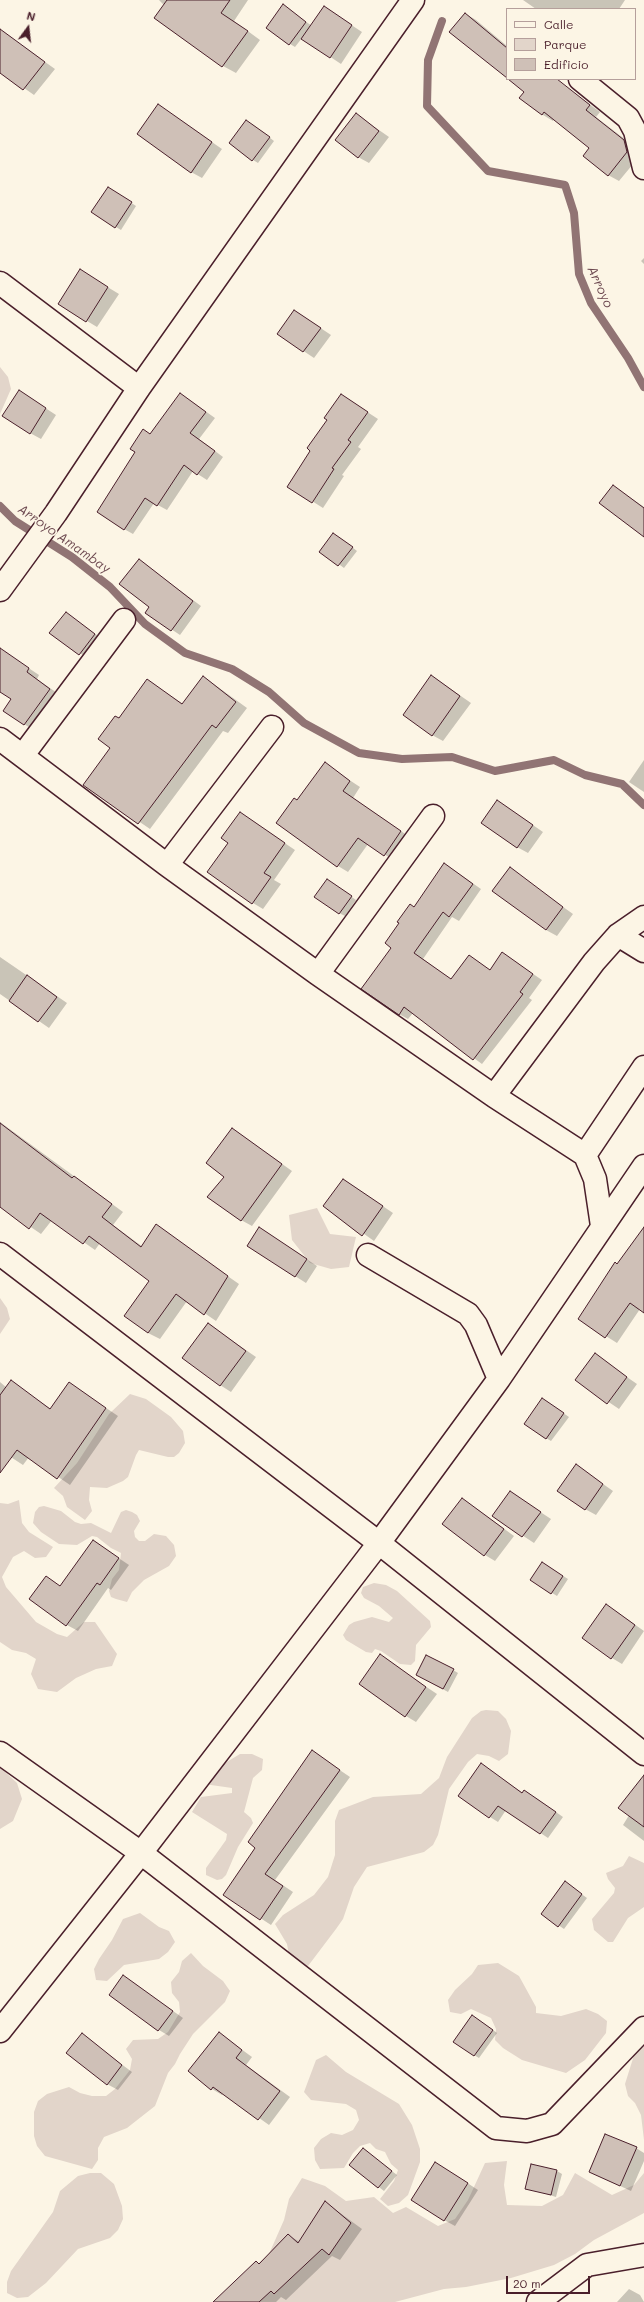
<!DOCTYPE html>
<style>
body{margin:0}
#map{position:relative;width:644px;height:2302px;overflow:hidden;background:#fcf5e5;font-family:Mali,sans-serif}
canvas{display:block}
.legend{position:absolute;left:506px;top:8px;width:130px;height:72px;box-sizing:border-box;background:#fcf5e5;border:1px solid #b59f9b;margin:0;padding:5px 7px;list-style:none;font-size:12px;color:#4a1f2b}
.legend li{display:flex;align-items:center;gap:8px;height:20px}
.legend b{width:20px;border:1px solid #b59f9b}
.north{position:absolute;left:8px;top:8px;width:40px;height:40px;-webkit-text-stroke:3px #fcf5e5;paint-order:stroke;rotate:15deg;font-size:11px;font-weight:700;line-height:16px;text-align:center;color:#4a1f2b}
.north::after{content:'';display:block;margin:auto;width:14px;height:18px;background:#4a1f2b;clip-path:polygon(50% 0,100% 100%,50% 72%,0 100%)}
.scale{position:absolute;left:506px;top:2276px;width:84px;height:18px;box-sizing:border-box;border:2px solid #4a1f2b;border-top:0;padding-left:5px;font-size:12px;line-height:14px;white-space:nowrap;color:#4a1f2b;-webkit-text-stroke:3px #fcf5e5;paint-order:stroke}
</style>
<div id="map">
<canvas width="644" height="2302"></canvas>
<ul class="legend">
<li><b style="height:5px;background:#fcf5e5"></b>Calle</li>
<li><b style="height:11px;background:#e2d5ca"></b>Parque</li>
<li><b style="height:11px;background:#cfc0b7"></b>Edificio</li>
</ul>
<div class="north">N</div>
<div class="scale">20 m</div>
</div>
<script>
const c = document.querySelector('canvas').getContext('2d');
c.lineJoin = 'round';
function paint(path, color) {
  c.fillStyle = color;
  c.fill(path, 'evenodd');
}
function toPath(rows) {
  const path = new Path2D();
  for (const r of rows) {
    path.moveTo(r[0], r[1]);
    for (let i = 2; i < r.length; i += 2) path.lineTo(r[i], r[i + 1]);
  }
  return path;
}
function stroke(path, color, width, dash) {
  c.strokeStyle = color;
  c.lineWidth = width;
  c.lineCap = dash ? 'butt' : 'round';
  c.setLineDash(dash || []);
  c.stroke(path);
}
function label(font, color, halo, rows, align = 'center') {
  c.font = font + ' Mali,sans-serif';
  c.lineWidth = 3.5;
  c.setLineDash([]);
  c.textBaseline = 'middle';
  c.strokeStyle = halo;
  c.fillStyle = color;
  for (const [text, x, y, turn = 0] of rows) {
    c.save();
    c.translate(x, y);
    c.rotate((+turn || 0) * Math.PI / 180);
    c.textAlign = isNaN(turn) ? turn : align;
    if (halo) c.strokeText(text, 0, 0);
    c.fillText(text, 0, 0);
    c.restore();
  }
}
paint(toPath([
 [0,367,8,377,11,389,0,414],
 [317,1208,330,1234,356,1237,349,1267,331,1269,310,1263,292,1240,289,1215],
 [0,1298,7,1308,10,1319,0,1334],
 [130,1394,146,1399,171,1417,183,1431,185,1443,179,1453,174,1457,168,1457,139,1450,136,1455,128,1477,123,1481,107,1488,90,1487,89,1500,92,1511,85,1520,67,1507,63,1496,54,1488,77,1463,109,1414],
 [19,1500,22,1523,29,1532,53,1547,46,1557,35,1558,24,1551,13,1557,2,1577,6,1587,36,1622,57,1634,67,1637,84,1622,95,1622,117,1654,112,1666,96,1669,76,1678,57,1692,38,1689,31,1674,36,1659,26,1653,12,1650,0,1642,0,1503,8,1504],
 [44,1506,61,1511,75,1522,81,1524,91,1523,111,1533,121,1512,126,1510,132,1512,137,1515,140,1521,134,1531,135,1537,139,1541,145,1541,154,1534,166,1536,174,1545,176,1556,169,1566,144,1580,132,1592,127,1602,116,1599,111,1597,109,1591,112,1579,119,1570,121,1553,111,1548,97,1537,92,1536,77,1545,59,1544,41,1532,33,1523,35,1512,39,1507],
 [374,1583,386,1585,397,1591,430,1621,431,1627,416,1645,415,1661,411,1665,400,1664,381,1651,375,1649,372,1653,366,1652,346,1640,343,1635,349,1625,354,1622,372,1617,389,1622,393,1618,379,1606,364,1598,361,1593,363,1587],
 [486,1710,498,1711,506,1719,511,1731,508,1754,499,1761,489,1756,477,1754,468,1762,449,1789,438,1835,433,1845,424,1852,367,1867,354,1887,343,1919,336,1929,308,1966,297,1964,289,1955,287,1944,275,1924,283,1915,314,1895,328,1877,335,1855,335,1821,339,1810,373,1797,421,1794,439,1778,447,1757,472,1718,481,1711],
 [240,1754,252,1754,263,1759,262,1770,253,1778,244,1812,251,1818,253,1823,238,1847,226,1875,222,1879,217,1880,206,1875,206,1868,226,1840,227,1834,192,1812,201,1797,232,1793,232,1788,204,1784,218,1763,225,1763],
 [0,1767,17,1783,22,1799,13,1821,0,1829],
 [629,1856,644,1863,644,1907,628,1918,613,1942,608,1942,594,1930,592,1919,614,1893,615,1888,608,1879,606,1873,623,1866],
 [140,1913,159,1927,169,1931,175,1942,168,1952,159,1959,124,1965,107,1981,96,1980,94,1969,99,1959,112,1940,123,1919],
 [191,1953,203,1966,223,1981,230,1991,225,2002,193,2034,180,2054,175,2064,168,2073,155,2106,127,2128,104,2137,98,2148,98,2160,92,2169,45,2156,37,2146,34,2136,34,2112,38,2101,47,2094,69,2087,80,2093,92,2096,106,2096,115,2089,130,2070,132,2059,126,2049,133,2040,158,2039,168,2032,180,2012,179,2002,172,1993,171,1982,179,1972,182,1961],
 [498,1963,519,1976,536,2007,536,2013,561,2016,586,2009,598,2014,607,2021,606,2033,585,2060,566,2073,522,2060,503,2048,495,2040,496,2029,491,2018,471,2009,461,2014,450,2012,448,2000,455,1990,472,1974,478,1965],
 [644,2038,644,2140,641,2115,635,2103,628,2096,625,2084,635,2052],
 [326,2055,346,2072,399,2104,412,2125,420,2149,420,2162,408,2195,399,2203,388,2206,380,2199,394,2181,398,2170,391,2164,385,2152,376,2149,370,2143,360,2146,353,2153,344,2168,320,2169,315,2160,314,2148,321,2139,331,2133,342,2135,353,2130,359,2120,356,2110,346,2104,311,2100,304,2092,316,2060],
 [507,2161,504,2185,507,2205,542,2206,563,2195,575,2173,612,2195,634,2185,644,2173,644,2213,594,2240,575,2254,554,2265,511,2278,466,2287,444,2289,395,2302,253,2302,265,2263,284,2220,289,2199,302,2178,325,2186,346,2201,374,2197,393,2213,406,2207,438,2226,455,2219,468,2200,485,2163],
 [90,2173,101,2173,114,2184,122,2206,123,2219,118,2230,110,2238,78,2249,46,2283,28,2297,17,2298,7,2293,7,2282,11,2271,53,2212,60,2191,78,2176]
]), '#e2d5ca');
paint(toPath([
 [159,0,248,0,234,21,260,40,236,73,223,66],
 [523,0,625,0,619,9,536,9],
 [324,7,362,32,341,64,302,38,295,47,290,44,288,9,312,26],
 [466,14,476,20,507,46,507,77],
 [0,30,55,69,34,95,0,71],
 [509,79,555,79,600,112,596,117,635,147,638,158,619,181,608,175,591,147,554,119,553,121,543,115,521,98,525,92],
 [158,105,222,149,202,178,191,172],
 [356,114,389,137,369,163,358,157],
 [252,124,274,141,258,163,253,160],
 [113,191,136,206,121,230,116,227],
 [644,258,644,264,641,261],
 [91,277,119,294,97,327,59,304],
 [295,311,331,335,314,358,278,334],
 [181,394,215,418,199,439,223,457,207,480,193,471,167,510,154,503,133,534,124,529,137,452],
 [30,398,56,415,41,439,30,433],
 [352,402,378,419,358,447,361,449,342,475,344,476,323,508,288,486],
 [613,486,644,507,644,535],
 [339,537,357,551,344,568,321,551],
 [139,560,201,606,180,635,147,613,151,607],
 [66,613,105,641,90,660,51,633],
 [0,649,39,675,37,679,60,695,35,731,24,724,13,699,0,690],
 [432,676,471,703,443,741,432,735],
 [204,677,247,708,228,733,223,731,150,829,84,784,112,747,119,719,147,680,183,704],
 [644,760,644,792,629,782],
 [325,764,360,787,353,798,411,838,395,861,368,844,348,872,338,866,297,801],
 [508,808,543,832,528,853,517,847],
 [240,813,295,850,274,880,281,884,263,909,253,903,229,842],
 [445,864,481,889,459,921,452,917,423,959,452,980,469,956,490,970,511,959,542,980,529,998,532,1000,482,1064,413,1013,408,1019,399,1014,392,948,414,908],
 [510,869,573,914,557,936,546,930],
 [332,883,356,900,345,916,339,913],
 [0,957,67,1003,49,1028,0,994],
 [0,1122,123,1212,113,1225,143,1247,156,1226,239,1284,216,1321,187,1301,160,1339,148,1333,150,1281,100,1243,95,1250,52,1220,41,1234,0,1206],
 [233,1129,292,1171,252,1226,241,1220,226,1177],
 [344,1180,393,1213,374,1241,325,1206],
 [644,1229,644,1311,640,1309,617,1343,579,1319],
 [270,1235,317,1266,306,1283,295,1276],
 [208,1324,256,1357,231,1392,220,1385],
 [595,1355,637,1384,619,1409,576,1380],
 [0,1382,7,1388,11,1382,51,1409,69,1383,118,1416,70,1485,29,1457,23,1465,0,1450],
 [547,1402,569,1417,551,1441,546,1438],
 [586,1472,613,1491,596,1515,585,1509],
 [510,1492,551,1519,534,1543,493,1516],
 [463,1499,514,1536,495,1561,485,1555],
 [93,1541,129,1565,111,1590,108,1588,78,1631,67,1625,61,1586],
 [547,1566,568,1579,557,1596,531,1580],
 [617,1612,644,1631,622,1664,612,1658],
 [380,1656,437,1694,416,1722,406,1716],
 [453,1670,458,1673,448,1692,417,1675],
 [313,1752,350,1777,275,1880,293,1892,271,1925,225,1895,257,1847],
 [489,1770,523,1793,533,1796,563,1817,548,1838,506,1810,498,1822,490,1817],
 [644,1791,644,1841,623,1825],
 [570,1886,587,1898,564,1929,542,1914],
 [123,1976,183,2018,169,2036,159,2030],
 [478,2019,497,2033,479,2058,474,2055],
 [219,2033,252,2057,246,2065,290,2097,269,2125,224,2093,222,2095,212,2089],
 [82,2035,132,2072,118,2090,107,2084],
 [636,2148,644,2153,644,2161,631,2191,590,2172],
 [363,2149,397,2175,384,2191,350,2165],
 [446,2169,478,2190,455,2226,444,2220],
 [557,2171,562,2174,556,2197,526,2188],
 [325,2202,362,2229,340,2260,332,2256,286,2300,281,2297,276,2302,219,2302,288,2235,300,2242],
 [629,2289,640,2295,644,2302,617,2302]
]), '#0003');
stroke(toPath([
 [442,21,428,60,427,106,488,171,565,185,574,213,579,274,591,303,628,358,644,387],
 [0,506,15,521,72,557,110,587,145,624,185,653,232,669,269,692,304,723,359,753,402,759,452,757,495,771,554,760,585,775,622,784,644,805]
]), '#917474', 8);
const building = toPath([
 [167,0,230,0,221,13,248,31,222,67,154,18,167,0],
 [283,4,306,22,289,45,266,28,283,4],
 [324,6,352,25,330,58,301,39,324,6],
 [465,13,507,48,507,78,449,32,465,13],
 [0,29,45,62,23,90,0,73,0,29],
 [508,79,557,79,590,105,586,110,624,140,627,152,608,176,583,156,589,148,544,112,542,115,519,98,524,92,508,79],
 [158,104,212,142,191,173,137,134,158,104],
 [356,113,379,131,358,158,335,140,356,113],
 [246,120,270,137,252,161,229,143,246,120],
 [108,187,132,202,115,228,91,212,108,187],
 [80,269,108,287,86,322,58,304,80,269],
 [294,310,321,328,303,352,277,334,294,310],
 [19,390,46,408,30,434,2,416,19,390],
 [180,393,206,412,190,433,215,451,197,475,184,465,157,506,145,498,124,530,97,512,135,452,130,449,143,429,150,434,180,393],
 [341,394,368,412,348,440,351,442,332,468,334,469,312,503,287,487,310,451,307,448,327,420,324,418,341,394],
 [613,485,644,508,644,537,599,503,613,485],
 [333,533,353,547,338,566,319,552,333,533],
 [139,559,193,601,171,631,145,613,149,607,119,584,139,559],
 [66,612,95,634,79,655,49,633,66,612],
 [0,648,29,668,27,672,50,689,24,725,3,711,11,699,0,692,0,648],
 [431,675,460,696,432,736,403,715,431,675],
 [203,676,236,702,216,728,212,725,138,824,83,785,110,748,98,739,115,716,119,718,147,679,182,704,203,676],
 [325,762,350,781,343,791,401,831,384,856,358,838,337,867,276,823,294,798,297,800,325,762],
 [497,800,533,825,517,848,481,823,497,800],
 [240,812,285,843,264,873,271,877,252,904,207,872,228,843,221,838,240,812],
 [444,863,473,884,449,917,443,912,414,953,451,979,469,955,490,970,502,952,533,974,520,992,523,994,473,1060,404,1007,399,1015,361,989,391,948,385,943,399,923,397,922,410,904,414,907,444,863],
 [510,867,563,907,546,930,492,891,510,867],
 [327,879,352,896,339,914,314,897,327,879],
 [27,975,57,997,38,1022,9,1001,27,975],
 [0,1123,72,1178,74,1176,112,1204,102,1217,141,1247,156,1224,228,1276,204,1315,176,1294,148,1333,124,1316,149,1281,89,1236,83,1244,40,1213,29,1229,0,1207,0,1123],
 [232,1128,282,1164,241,1221,207,1197,224,1177,206,1163,232,1128],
 [343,1179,383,1206,362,1236,323,1206,343,1179],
 [259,1227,307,1259,295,1277,247,1246,259,1227],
 [644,1227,644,1313,630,1303,605,1338,578,1319,615,1262,617,1264,644,1227],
 [208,1323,246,1351,220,1386,182,1358,208,1323],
 [595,1353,627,1377,607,1404,575,1380,595,1353],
 [11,1380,50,1409,69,1382,106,1408,57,1479,17,1450,0,1473,0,1395,11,1380],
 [542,1398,564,1413,546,1439,524,1424,542,1398],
 [576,1464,603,1484,585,1510,557,1491,576,1464],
 [510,1491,541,1512,522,1537,492,1516,510,1491],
 [462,1498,504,1529,484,1556,442,1524,462,1498],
 [93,1540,119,1558,100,1585,97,1583,66,1626,29,1599,46,1576,60,1586,93,1540],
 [542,1562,563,1576,551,1594,530,1580,542,1562],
 [606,1604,635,1625,611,1659,582,1638,606,1604],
 [380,1654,426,1687,405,1717,359,1684,380,1654],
 [426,1655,454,1669,443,1689,416,1675,426,1655],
 [312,1750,340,1770,265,1874,283,1886,260,1920,223,1895,255,1848,248,1842,312,1750],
 [481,1763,522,1793,524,1790,556,1812,540,1834,498,1806,489,1818,458,1796,481,1763],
 [644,1775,644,1827,618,1808,644,1775],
 [565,1881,582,1894,558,1927,541,1914,565,1881],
 [123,1975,173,2011,158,2031,109,1995,123,1975],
 [472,2015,493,2030,474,2056,453,2042,472,2015],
 [219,2032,242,2050,236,2058,280,2091,258,2120,213,2087,211,2090,188,2071,219,2032],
 [82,2033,122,2065,107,2085,66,2053,82,2033],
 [605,2134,637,2147,620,2186,589,2172,605,2134],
 [363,2148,392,2171,378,2188,349,2165,363,2148],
 [435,2162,468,2183,444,2221,411,2200,435,2162],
 [531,2164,557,2170,551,2195,525,2189,531,2164],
 [325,2201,351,2223,329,2255,322,2249,274,2294,271,2291,259,2302,213,2302,256,2261,259,2264,288,2234,298,2243,325,2201]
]);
paint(building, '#cfc0b7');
stroke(building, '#4a1f2b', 1);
const minor = toPath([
 [580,79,628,118,635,131,644,168],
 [0,283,139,388],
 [0,590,56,513,139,388,413,0],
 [0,739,167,865,318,974,494,1096,585,1155,595,1179,602,1226],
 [23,755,124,620],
 [167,865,272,727],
 [618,935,644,951],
 [318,974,433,816],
 [494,1096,594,962,618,935,644,917],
 [585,1155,644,1067],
 [0,1254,379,1543,644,1754],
 [368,1255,468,1314,476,1325,499,1379],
 [0,1753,141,1853,496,2128,527,2131,552,2124,644,2028],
 [0,2031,141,1853,379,1543,499,1379,644,1166],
 [538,2302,587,2265,644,2255]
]);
stroke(minor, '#4a1f2b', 25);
stroke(minor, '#fcf5e5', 22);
label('italic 13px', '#6d4950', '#fcf5e5', [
 ["Arroyo",600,287,66],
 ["Arroyo Amambay",64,539,35]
]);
</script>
